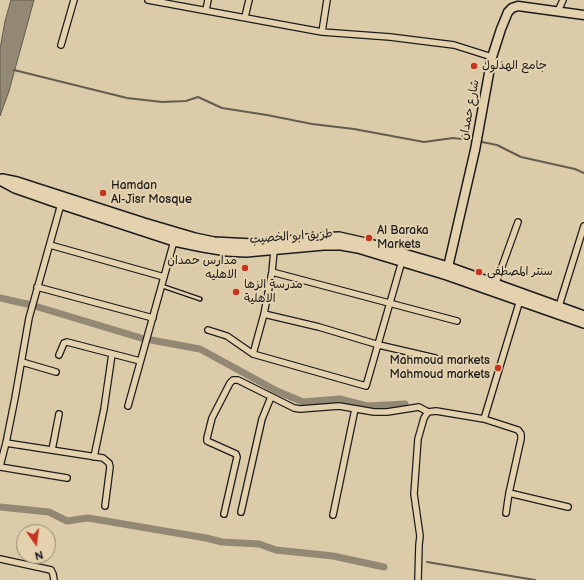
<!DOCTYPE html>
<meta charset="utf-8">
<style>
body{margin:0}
#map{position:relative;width:584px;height:580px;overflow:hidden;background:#dccba9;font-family:"Balsamiq Sans",sans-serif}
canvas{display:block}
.north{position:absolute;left:16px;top:524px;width:40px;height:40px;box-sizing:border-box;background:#e4d2af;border:1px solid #948974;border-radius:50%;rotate:166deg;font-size:11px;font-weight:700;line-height:16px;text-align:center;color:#1c1c1c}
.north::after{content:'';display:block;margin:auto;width:14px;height:18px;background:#c8321e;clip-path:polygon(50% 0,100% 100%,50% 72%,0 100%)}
</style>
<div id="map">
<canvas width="584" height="580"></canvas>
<div class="north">N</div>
</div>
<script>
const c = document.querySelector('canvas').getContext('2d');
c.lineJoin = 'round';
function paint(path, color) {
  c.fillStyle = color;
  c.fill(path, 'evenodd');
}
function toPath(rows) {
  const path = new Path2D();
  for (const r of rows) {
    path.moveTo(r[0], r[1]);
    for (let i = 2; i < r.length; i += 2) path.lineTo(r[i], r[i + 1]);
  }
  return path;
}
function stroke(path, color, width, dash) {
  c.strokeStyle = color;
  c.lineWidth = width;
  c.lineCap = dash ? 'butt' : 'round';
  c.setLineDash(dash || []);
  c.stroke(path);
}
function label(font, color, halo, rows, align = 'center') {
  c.font = font + ' "Balsamiq Sans","Playpen Sans Arabic",sans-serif';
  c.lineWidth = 4;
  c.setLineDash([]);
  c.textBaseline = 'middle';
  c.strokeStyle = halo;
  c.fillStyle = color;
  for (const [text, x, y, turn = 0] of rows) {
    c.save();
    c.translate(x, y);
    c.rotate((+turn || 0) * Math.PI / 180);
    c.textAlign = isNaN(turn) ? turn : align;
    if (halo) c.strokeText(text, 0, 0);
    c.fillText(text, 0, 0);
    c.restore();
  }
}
const water = toPath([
 [11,0,34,0,9,91,0,116,0,49,5,21,11,0]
]);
paint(water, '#938873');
stroke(water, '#635d50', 1);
stroke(toPath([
 [14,70,127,98,162,102,186,101,198,97,222,108,267,115,312,124,354,129,424,142,453,138,471,140],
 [482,142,497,145,521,157,575,169,584,173],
 [427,562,535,580]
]), '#635d50', 2);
stroke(toPath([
 [0,298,27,304],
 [38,307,141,338],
 [151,340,200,349,277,391,303,402,340,399,367,406,405,404],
 [0,507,49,512,67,521,88,518,206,538,222,542,259,544,276,550,333,556,384,567]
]), '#938873', 7);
const service = toPath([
 [162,286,200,299]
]);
const minor = toPath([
 [148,0,322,32,390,37,454,45,492,57],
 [206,10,208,0],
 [558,11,563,0],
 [245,17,249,0],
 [322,32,327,0],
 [61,45,74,0],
 [50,245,164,277],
 [272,272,457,321],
 [496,283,518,222],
 [37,287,153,318],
 [559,306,584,226],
 [264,314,319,327,379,345,435,358],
 [208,330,227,336,253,354,366,386,402,261],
 [253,354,264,314,272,272,274,251],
 [59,355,64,343,67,342,140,361],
 [22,362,56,372],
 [128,406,174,241],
 [484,419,518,430,521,434,521,439,509,493,506,513],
 [6,443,103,458,109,463,110,467,105,506],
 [52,450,59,414],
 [94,457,104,409,112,354],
 [0,466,6,443,15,398,29,318,61,204],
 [0,467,67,478],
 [509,493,568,507],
 [241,512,262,419,271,397],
 [224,514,237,457,236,454,207,441,207,438,212,418,230,383,233,380,238,380,294,408,300,409,339,406,374,412,387,412,419,407,428,412],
 [333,515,355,409],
 [0,559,51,570,53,574,54,580],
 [418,580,419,545,420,536,414,494,418,439,424,418,428,412,436,411,484,419,520,300]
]);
const secondary = toPath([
 [448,267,475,150,492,57,501,29,508,12,512,8,518,6,584,15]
]);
const primary = toPath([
 [2,179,17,182,144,223,195,238,214,242,253,244,320,238,339,237,370,244,448,267,584,316],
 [0,180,15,188,61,204,174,241,203,247,227,251,246,252,324,245,341,245,358,248,447,275,584,323]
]);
stroke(service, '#1c1c1c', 5.5);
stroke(minor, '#1c1c1c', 8);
stroke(secondary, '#1c1c1c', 11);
stroke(primary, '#1c1c1c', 12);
stroke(service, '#e4d2af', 2.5);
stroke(minor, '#e4d2af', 5.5);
stroke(secondary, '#e4d2af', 8);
stroke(primary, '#e4d2af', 9);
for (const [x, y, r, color] of [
 [474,66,4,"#c8321e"],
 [103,193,4,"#c8321e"],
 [369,238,4,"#c8321e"],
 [245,268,4,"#c8321e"],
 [479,272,4,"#c8321e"],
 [236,292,4,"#c8321e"],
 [498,368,4,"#c8321e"]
]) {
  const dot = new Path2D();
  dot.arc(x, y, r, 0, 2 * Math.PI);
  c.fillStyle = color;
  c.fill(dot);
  stroke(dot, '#e4d2af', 1.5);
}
label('12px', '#1c1c1c', '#e4d2af', [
 ["جامع الهذلول",482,66],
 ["Hamdan",111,186],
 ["Al-Jisr Mosque",111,200],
 ["Al Baraka",377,231],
 ["Markets",377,245],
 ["مدارس حمدان",237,261,"right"],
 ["الاهليه",237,275,"right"],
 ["سنتر المصطفى",487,272],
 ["مدرسة الزها",244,285],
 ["الاهلية",244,299],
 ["Mahmoud markets",490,361,"right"],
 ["Mahmoud markets",490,375,"right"]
], 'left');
label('12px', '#1c1c1c', '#e4d2af', [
 ["شارع حمدان",470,110,-79],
 ["طريق ابو الخصيب",291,237,-4]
]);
</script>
